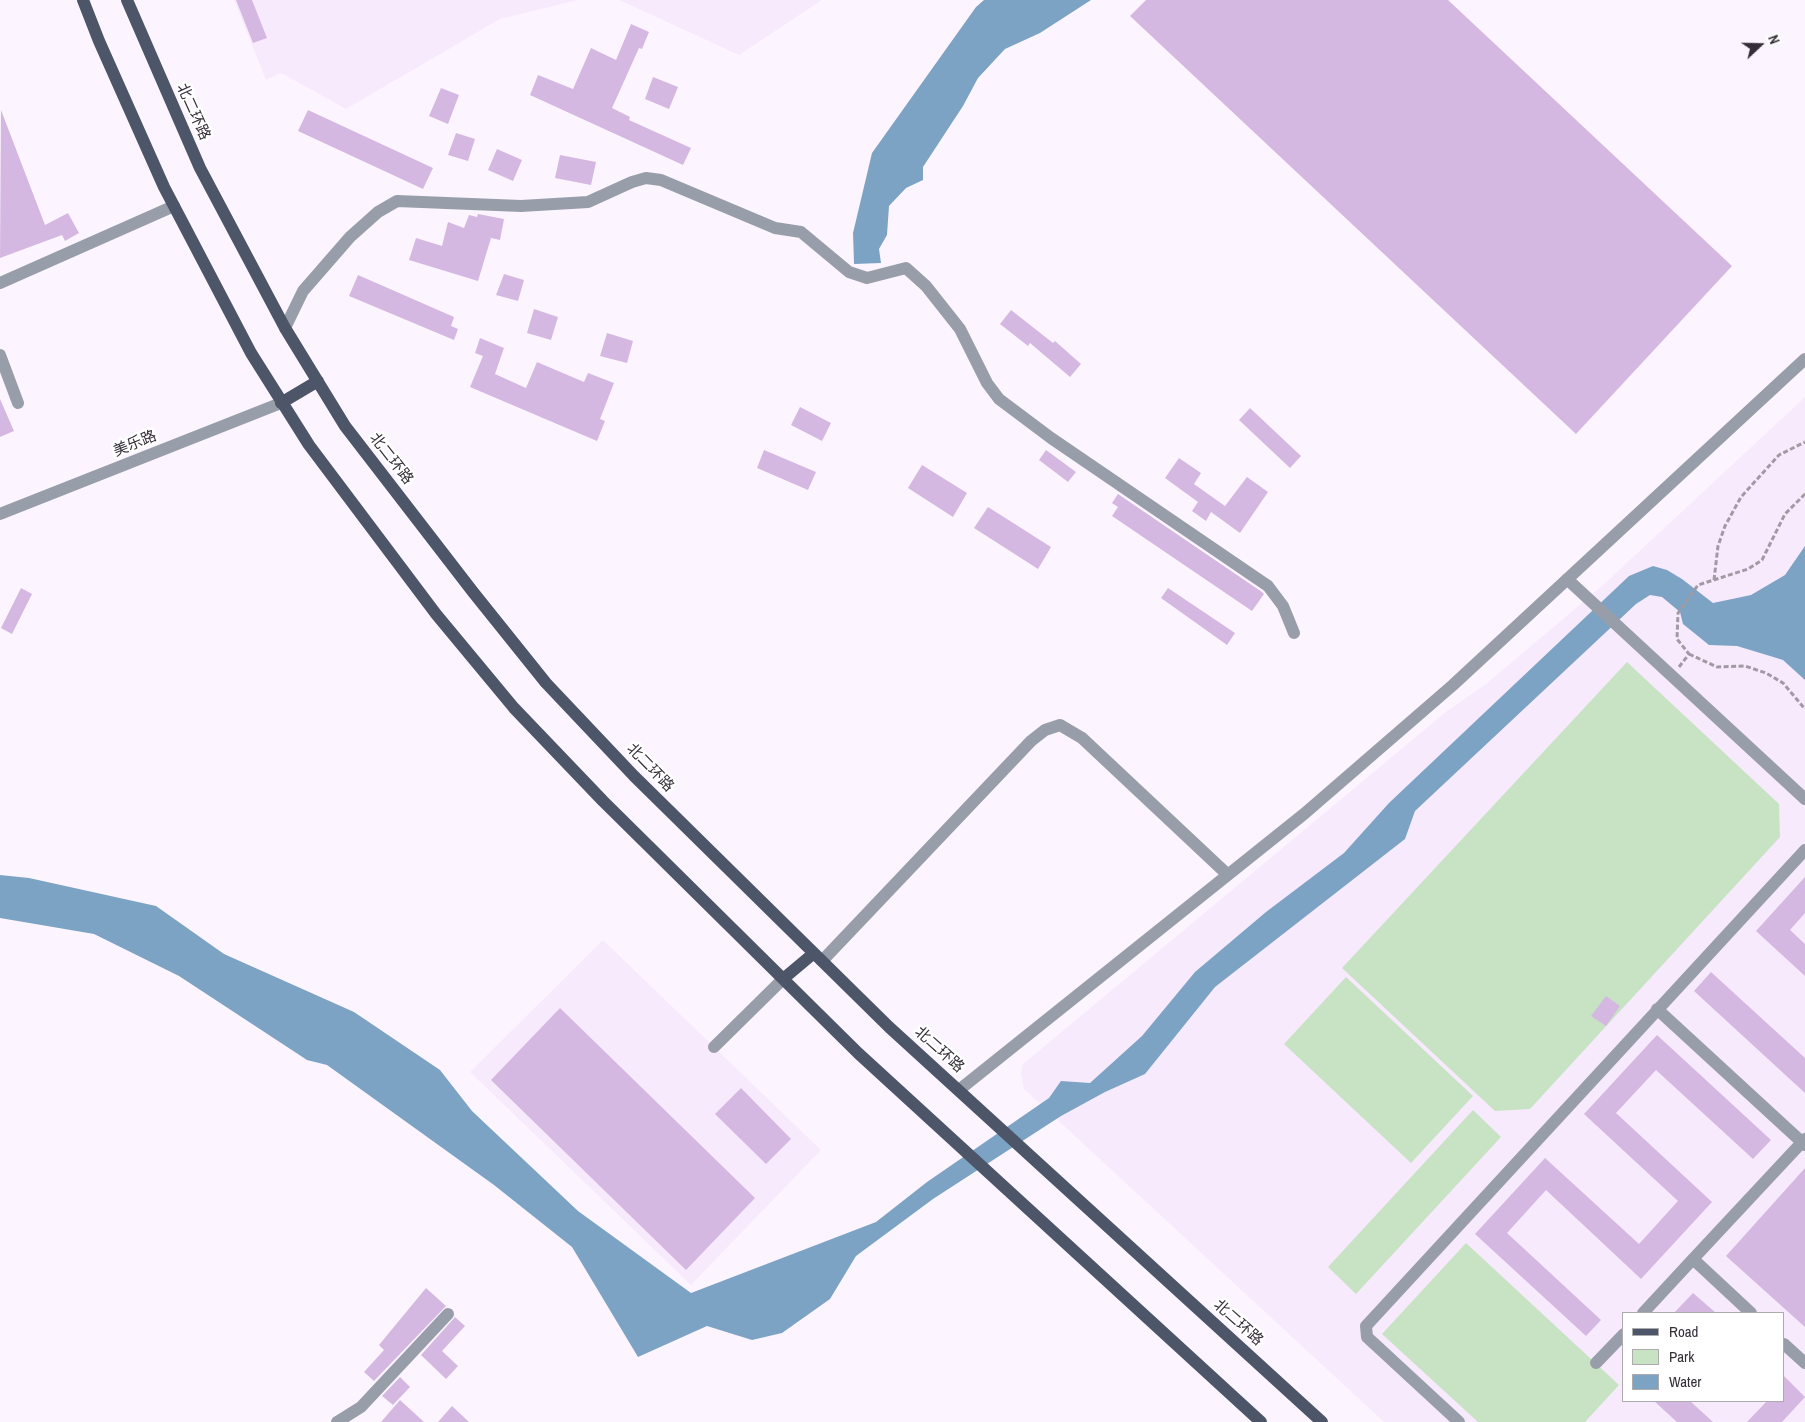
<!DOCTYPE html>
<meta charset="utf-8">
<style>
body{margin:0}
#map{position:relative;width:1805px;height:1422px;overflow:hidden;background:#fcf5ff;font-family:"Archivo Narrow",sans-serif}
canvas{display:block}
.legend{position:absolute;left:1622px;top:1312px;width:162px;height:90px;box-sizing:border-box;background:#fff;border:1px solid #aeabaf;margin:0;padding:6px 9px;list-style:none;font-size:15px;color:#352e38}
.legend li{display:flex;align-items:center;gap:10px;height:25px}
.legend b{width:25px;border:1px solid #aeabaf}
.north{position:absolute;left:1735px;top:20px;width:50px;height:50px;-webkit-text-stroke:4px #fff;paint-order:stroke;rotate:69deg;font-size:14px;font-weight:700;line-height:20px;text-align:center;color:#352e38}
.north::after{content:'';display:block;margin:auto;width:18px;height:22px;background:#352e38;clip-path:polygon(50% 0,100% 100%,50% 72%,0 100%)}
</style>
<div id="map">
<canvas width="1805" height="1422"></canvas>
<ul class="legend">
<li><b style="height:6px;background:#4c5668"></b>Road</li>
<li><b style="height:14px;background:#c8e3c4"></b>Park</li>
<li><b style="height:14px;background:#7da3c4"></b>Water</li>
</ul>
<div class="north">N</div>
</div>
<script>
const c = document.querySelector('canvas').getContext('2d');
c.lineJoin = 'round';
function paint(path, color) {
  c.fillStyle = color;
  c.fill(path, 'evenodd');
}
function toPath(rows) {
  const path = new Path2D();
  for (const r of rows) {
    path.moveTo(r[0], r[1]);
    for (let i = 2; i < r.length; i += 2) path.lineTo(r[i], r[i + 1]);
  }
  return path;
}
function stroke(path, color, width, dash) {
  c.strokeStyle = color;
  c.lineWidth = width;
  c.lineCap = dash ? 'butt' : 'round';
  c.setLineDash(dash || []);
  c.stroke(path);
}
function label(font, color, halo, rows, align = 'center') {
  c.font = font + ' "Archivo Narrow","Noto Sans SC",sans-serif';
  c.lineWidth = 5;
  c.setLineDash([]);
  c.textBaseline = 'middle';
  c.strokeStyle = halo;
  c.fillStyle = color;
  for (const [text, x, y, turn = 0] of rows) {
    c.save();
    c.translate(x, y);
    c.rotate((+turn || 0) * Math.PI / 180);
    c.textAlign = isNaN(turn) ? turn : align;
    if (halo) c.strokeText(text, 0, 0);
    c.fillText(text, 0, 0);
    c.restore();
  }
}
paint(toPath([
 [234,0,578,0,500,19,346,109,281,73,266,80],
 [619,0,822,0,739,55],
 [1805,397,1805,1422,1384,1422,1024,1089,1021,1074,1023,1064,1447,711,1486,684,1603,585],
 [1624,1313,1784,1313,1784,1401,1624,1401],
 [603,940,821,1150,691,1285,470,1072]
]), '#f7eafd');
paint(toPath([
 [1627,662,1779,804,1780,837,1530,1109,1495,1111,1342,968],
 [1346,977,1473,1096,1411,1163,1284,1044],
 [1473,1110,1501,1137,1356,1294,1328,1267],
 [1466,1243,1619,1385,1585,1422,1478,1422,1382,1334]
]), '#c8e3c4');
paint(toPath([
 [984,0,1091,0,1040,33,1005,49,978,78,963,106,923,167,923,180,906,188,889,206,887,235,879,249,881,263,854,264,853,233,872,153,976,7],
 [1805,546,1805,680,1783,660,1770,656,1737,646,1709,645,1683,624,1680,612,1662,597,1650,595,1636,604,1415,811,1405,839,1215,987,1145,1074,1105,1092,1061,1116,933,1199,856,1256,830,1299,782,1333,752,1340,707,1326,638,1357,572,1247,494,1185,327,1065,307,1060,179,976,94,934,0,918,0,875,29,878,156,906,224,954,354,1012,440,1070,472,1111,578,1211,691,1293,876,1222,927,1182,1049,1098,1061,1081,1090,1083,1142,1036,1195,972,1266,912,1344,853,1389,803,1629,576,1653,566,1667,570,1682,579,1713,603,1751,595,1785,575]
]), '#7da3c4');
paint(toPath([
 [236,0,252,0,267,38,253,43],
 [1146,0,1448,0,1732,266,1576,434,1130,16],
 [631,24,649,32,642,49,639,48,612,108,630,117,629,120,691,148,683,165,530,95,538,75,573,89,591,48,616,60],
 [653,77,678,87,669,109,645,99],
 [441,88,459,95,448,124,429,116],
 [1,110,45,225,68,213,79,233,65,241,62,235,0,258],
 [308,110,433,168,423,189,298,131],
 [456,133,475,139,468,161,448,155],
 [497,149,522,160,513,181,488,170],
 [560,155,596,162,591,185,555,178],
 [478,214,504,219,500,240,491,238,478,281,409,260,416,238,442,246,448,222,464,228,469,215,477,217],
 [504,274,524,280,518,301,496,295],
 [358,275,454,317,451,326,458,329,454,340,349,296],
 [534,309,558,317,551,340,527,333],
 [1011,310,1053,343,1055,341,1081,364,1070,377,1030,343,1028,346,1000,324],
 [607,333,633,341,627,363,600,356],
 [480,338,504,348,495,374,526,388,537,362,584,382,588,373,614,383,600,419,605,421,597,441,470,387,483,356,475,353],
 [0,399,14,431,0,437],
 [800,407,831,423,822,441,791,425],
 [1250,408,1301,456,1290,468,1239,420],
 [764,450,816,472,808,490,757,468],
 [1046,450,1076,472,1068,482,1039,460],
 [1179,458,1201,473,1194,484,1225,506,1247,477,1268,492,1240,533,1211,512,1206,521,1192,511,1198,502,1165,478],
 [922,465,967,493,953,517,908,488],
 [1118,494,1262,592,1264,594,1252,611,1112,516,1118,507,1112,503],
 [988,507,1051,547,1038,569,974,528],
 [21,588,32,594,12,634,1,628],
 [1168,588,1235,633,1227,645,1161,598],
 [1805,877,1805,913,1790,930,1805,944,1805,976,1756,931],
 [1711,972,1805,1058,1805,1093,1694,991],
 [1606,996,1620,1006,1606,1026,1591,1016],
 [560,1008,755,1198,686,1270,491,1080],
 [1657,1035,1771,1140,1753,1159,1656,1070,1616,1113,1712,1202,1641,1279,1546,1190,1507,1233,1601,1320,1586,1336,1475,1234,1545,1158,1639,1244,1678,1201,1584,1114],
 [741,1088,791,1139,766,1164,715,1114],
 [1805,1168,1805,1327,1726,1256],
 [426,1288,446,1306,374,1381,364,1372,384,1350,379,1345],
 [1693,1293,1716,1313,1674,1313],
 [455,1317,465,1326,442,1351,458,1366,446,1379,421,1355],
 [1784,1376,1805,1397,1782,1422,1747,1422,1767,1401,1784,1401],
 [400,1377,410,1387,393,1405,382,1396],
 [400,1400,424,1422,381,1422],
 [1654,1401,1690,1401,1713,1422,1677,1422],
 [452,1406,469,1422,438,1422]
]), '#d5b8e1');
stroke(toPath([
 [1714,580,1718,546,1725,526,1741,497,1779,455,1805,442],
 [1689,654,1717,667,1745,666,1766,673,1783,683,1805,709],
 [1679,667,1689,654,1677,639,1678,613,1698,585,1748,569,1762,560,1785,514,1805,494]
]), '#a19aa4', 3, [5, 2.5]);
stroke(toPath([
 [0,283,174,206],
 [285,328,303,291,350,237,378,212,397,201,521,206,588,202,632,182,646,178,661,180,775,228,801,232,849,272,867,278,906,268,926,286,960,329,987,383,999,399,1051,438,1268,586,1283,606,1294,633],
 [0,355,18,403],
 [0,514,281,403],
 [1567,579,1805,799],
 [822,961,1031,741,1045,730,1060,725,1082,738,1228,875],
 [1657,1009,1805,1145],
 [714,1047,783,979],
 [959,1090,1304,814,1453,685,1805,359],
 [1693,1259,1805,1139],
 [1643,1313,1693,1259,1751,1313],
 [1784,1344,1805,1363],
 [1596,1363,1624,1334],
 [337,1422,361,1407,448,1314],
 [1459,1422,1367,1337,1366,1326,1805,850]
]), '#989ea9', 12);
stroke(toPath([
 [83,0,99,41,164,187,251,353,309,445,436,614,514,708,603,801,858,1053,1261,1422],
 [127,0,200,168,285,328,345,426,473,592,546,683,634,776,889,1027,1322,1422],
 [281,403,318,381],
 [783,979,814,953]
]), '#4c5668', 12);
label('15px', '#352e38', '#fff', [
 ["北二环路",193,112,66],
 ["美乐路",135,444,-22],
 ["北二环路",391,459,52],
 ["北二环路",650,768,46],
 ["北二环路",939,1050,42],
 ["北二环路",1238,1323,42]
]);
</script>
